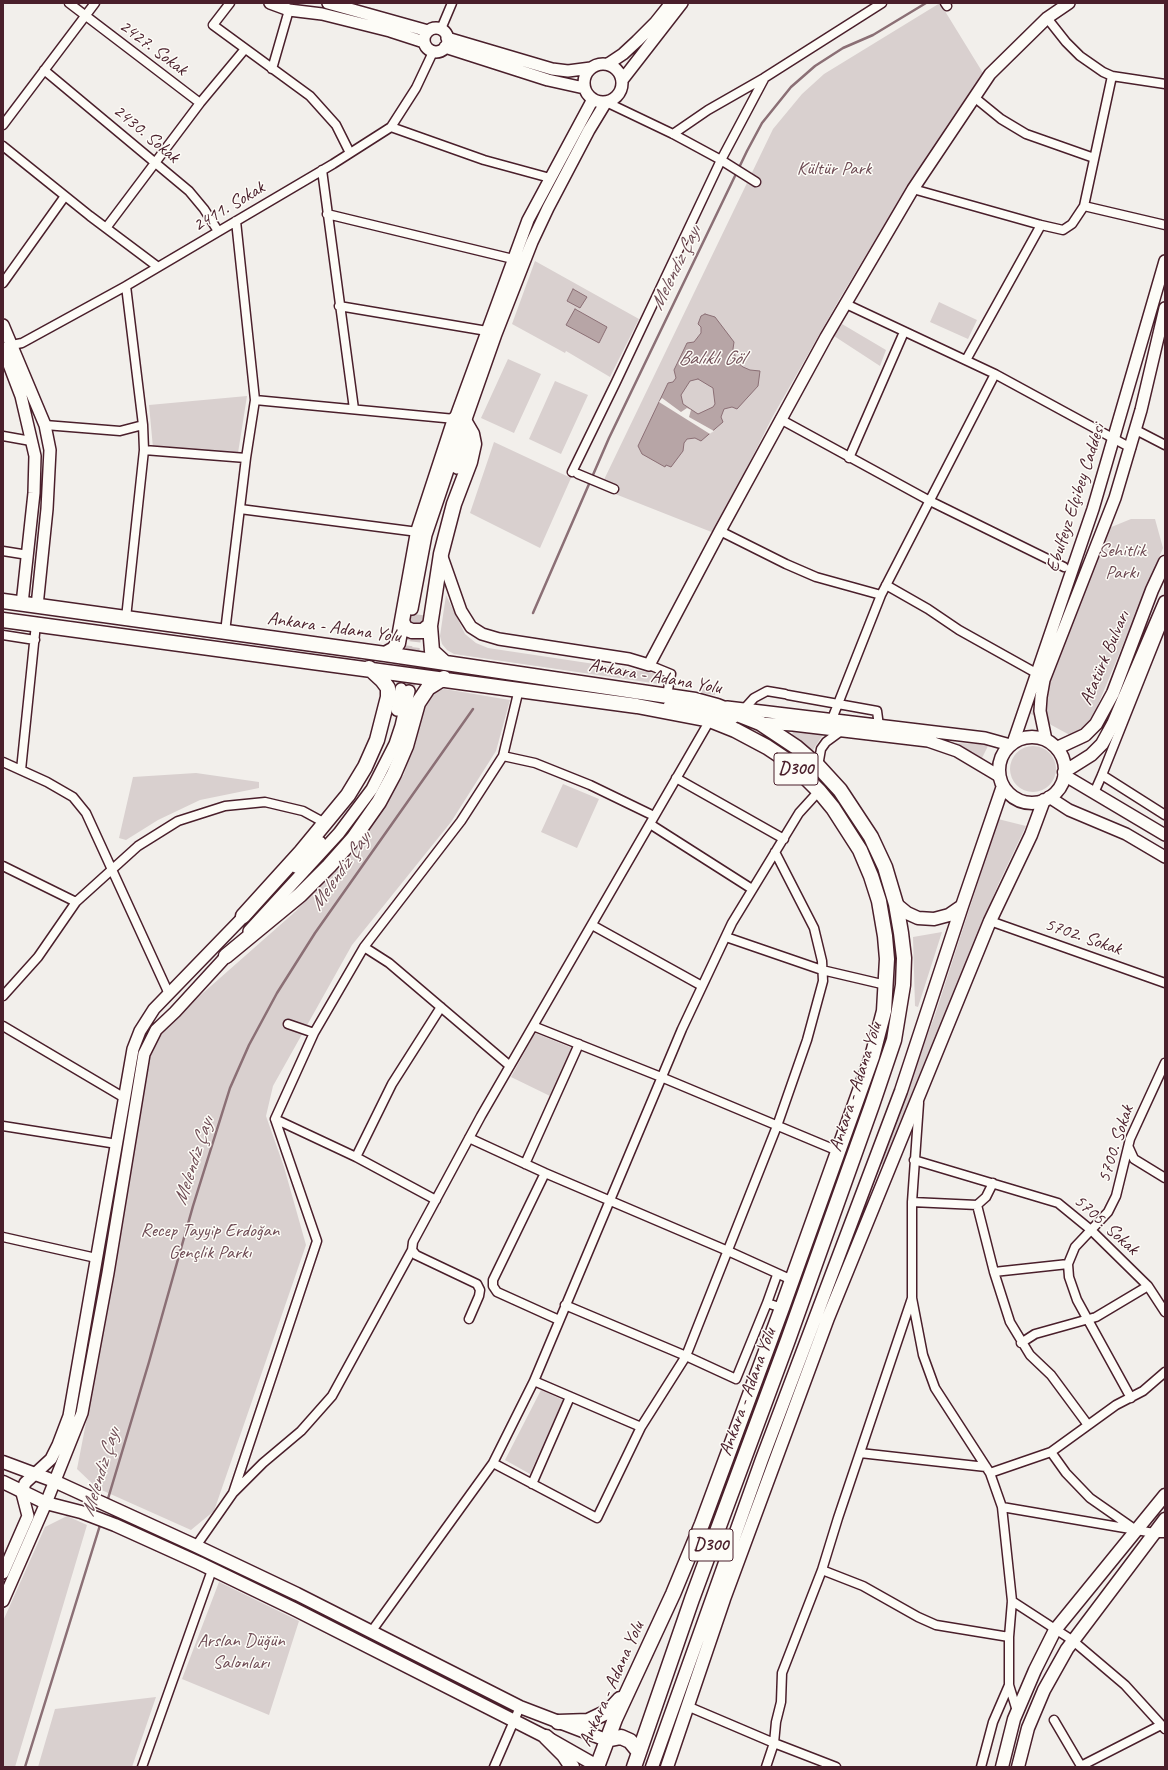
<!DOCTYPE html>
<meta charset="utf-8">
<style>
body{margin:0}
#map{position:relative;width:1168px;height:1770px;overflow:hidden;background:#f2efeb;font-family:Caveat,sans-serif}
canvas{display:block}
.frame{position:absolute;inset:0;border:4px solid #4a1f2b;pointer-events:none}
</style>
<div id="map">
<canvas width="1168" height="1770"></canvas>
<div class="frame"></div>
</div>
<script>
const c = document.querySelector('canvas').getContext('2d');
c.lineJoin = 'round';
function paint(path, color) {
  c.fillStyle = color;
  c.fill(path, 'evenodd');
}
function toPath(rows) {
  const path = new Path2D();
  for (const r of rows) {
    if (r.length === 3) {
      path.moveTo(r[0] + r[2], r[1]);
      path.arc(r[0], r[1], r[2], 0, 2 * Math.PI);
      continue;
    }
    path.moveTo(r[0], r[1]);
    for (let i = 2; i < r.length; i += 2) path.lineTo(r[i], r[i + 1]);
  }
  return path;
}
function stroke(path, color, width, dash) {
  c.strokeStyle = color;
  c.lineWidth = width;
  c.lineCap = dash ? 'butt' : 'round';
  c.setLineDash(dash || []);
  c.stroke(path);
}
function label(font, color, halo, rows, align = 'center') {
  c.font = font + ' Caveat,sans-serif';
  c.lineWidth = 3;
  c.setLineDash([]);
  c.textBaseline = 'middle';
  c.strokeStyle = halo;
  c.fillStyle = color;
  for (const [text, x, y, turn = 0] of rows) {
    c.save();
    c.translate(x, y);
    c.rotate((+turn || 0) * Math.PI / 180);
    c.textAlign = isNaN(turn) ? turn : align;
    if (halo) c.strokeText(text, 0, 0);
    c.fillText(text, 0, 0);
    c.restore();
  }
}
paint(toPath([
 [940,3,983,73,907,187,840,298,773,416,714,533,600,488,773,129,802,94,824,74],
 [535,261,639,319,610,377,566,351,565,353,512,324],
 [939,302,977,320,968,339,930,322],
 [842,324,886,350,880,366,834,336],
 [508,359,541,374,514,433,481,418],
 [555,381,588,395,561,454,529,439],
 [247,396,238,453,153,448,149,405],
 [494,442,571,478,540,548,470,513],
 [1131,519,1155,519,1163,548,1090,724,1079,740,1031,714,1093,545,1104,530],
 [446,595,465,634,476,643,488,648,661,674,659,684,454,654,447,650,442,644,440,636],
 [703,684,716,686,715,695,701,693],
 [444,689,510,700,496,751,451,822,352,945,273,1086,266,1116,284,1167,306,1245,214,1511,191,1530,97,1488,77,1469,105,1325,142,1089,151,1045,161,1030,296,911,349,852,379,814,404,774,425,707,432,694],
 [751,729,768,735,784,746,826,783,841,799,882,866,898,923,891,931,843,815,749,735],
 [798,729,824,733,811,753,793,740,792,735,793,731],
 [954,743,989,744,981,760],
 [1033,769,23],
 [196,773,259,782,259,788,200,800,158,820,126,840,119,838,133,777],
 [563,784,599,799,577,848,541,832],
 [994,818,1026,826,998,885,914,1088,884,1165,879,1163,935,1015,981,873],
 [942,932,918,1007,915,1006,913,937],
 [899,947,900,1005,839,1182,835,1182,876,1068,882,1045,891,948],
 [535,1033,572,1048,550,1096,511,1077],
 [541,1390,563,1400,530,1474,505,1460],
 [67,1516,87,1525,15,1767,3,1767,3,1621,45,1527],
 [219,1582,299,1621,269,1715,182,1679],
 [156,1697,132,1767,38,1767,55,1709]
]), '#d9d0cf');
const water = toPath([
 [573,289,587,297,580,308,567,301,573,289],
 [575,309,607,327,599,343,566,325,575,309],
 [705,314,715,317,734,342,733,349,737,362,743,367,750,370,760,371,758,386,737,409,732,407,724,409,721,417,723,422,701,441,695,438,687,439,684,443,683,451,671,467,666,465,665,467,642,454,638,446,668,383,673,382,676,378,674,370,687,343,694,342,701,333,701,327,698,324,701,316,705,314],
 [698,379,713,388,715,404,713,407,698,414,683,404,681,395,690,381,698,379]
]);
paint(water, '#b7a5a6');
stroke(water, '#8b6f75', 1);
paint(toPath([
 [662,398,681,412,687,408,691,410,689,417,714,431,710,434,659,402]
]), '#f2efeb');
stroke(toPath([
 [533,613,609,438,747,151,762,123,791,87,815,66,843,48,873,35,926,3],
 [107,1502,149,1362,193,1206,230,1088,249,1045,277,993,315,933,473,709],
 [25,1767,101,1522]
]), '#8b6f75', 2.5);
stroke(toPath([
 [401,689,412,609],
 [409,691,419,609]
]), '#d0c5c5', 11, [11, 5.5]);
const street = toPath([
 [69,3,200,103],
 [230,3,213,25,310,96,336,125,350,153],
 [945,3,947,6],
 [1047,18,1066,42,1080,56,1103,72,1112,76,1165,84],
 [441,29,452,3],
 [272,69,289,10],
 [44,70,189,191,204,209,218,231],
 [974,97,1001,119,1026,134,1094,158],
 [606,102,673,134,721,160,764,79],
 [3,125,95,3],
 [391,127,484,160,550,178],
 [673,134,708,110,764,78,882,3],
 [3,146,90,216,158,267],
 [322,170,354,409],
 [913,189,1041,225,1063,230,1072,224,1084,206,1112,76],
 [1084,206,1165,225],
 [327,214,513,259],
 [106,228,200,103,245,49],
 [3,283,65,196],
 [846,304,995,374,1131,448],
 [339,306,487,331],
 [7,346,22,343,126,286,333,164,391,127,416,88,433,52],
 [966,360,1041,225],
 [255,400,455,419],
 [780,419,930,501,1064,567],
 [45,425,120,431,143,425],
 [1136,430,1165,445],
 [3,436,31,441],
 [144,450,246,458],
 [849,458,904,332],
 [572,472,616,382,721,160,756,182],
 [578,474,614,489],
 [240,509,418,532],
 [720,531,786,564,816,577,881,595],
 [3,551,28,555],
 [886,585,928,609,959,630,1036,673],
 [126,618,144,450,143,425,126,286],
 [225,632,246,458,255,400,236,221],
 [3,635,35,640],
 [649,665,671,674,667,695],
 [788,695,877,711,879,726],
 [745,708,754,698,767,691,785,694],
 [832,719,881,595,995,374],
 [503,756,535,763,590,785,654,816],
 [3,762,47,782,73,797,86,813,169,994],
 [818,766,821,749,826,742,841,731],
 [21,770,36,624],
 [1102,775,1165,815],
 [676,778,784,839],
 [1094,793,1102,775,1165,617],
 [650,824,752,889],
 [3,866,76,902],
 [990,921,1165,983],
 [592,925,702,986],
 [726,937,822,970,886,985],
 [364,947,389,963,510,1066],
 [3,996,38,957,76,902,138,846,178,821,225,806,265,802,303,811,325,823],
 [288,1024,314,1033],
 [3,1026,123,1097],
 [533,1026,661,1077,838,1151],
 [919,1103,912,1202,912,1298,923,1355,935,1388,990,1473,1002,1507,1012,1601,1009,1637,1009,1685,1017,1711],
 [275,1119,356,1157,436,1200],
 [3,1126,117,1144],
 [469,1138,545,1173,728,1251,792,1280],
 [1129,1148,1134,1159,1165,1178],
 [356,1157,392,1084,441,1007],
 [914,1160,1058,1203,1091,1230,1148,1286,1165,1312],
 [525,1164,579,1044],
 [545,1173,493,1280,493,1286,497,1292,559,1320],
 [912,1202,977,1205,986,1197,993,1183],
 [977,1205,994,1272,1010,1322,1030,1355,1051,1375,1088,1425],
 [3,1237,96,1258],
 [994,1272,1068,1264],
 [767,1303,777,1275],
 [565,1305,686,1356,736,1379,767,1303,782,1308],
 [469,1319,479,1296,480,1290,477,1284,416,1255,412,1250,413,1242,481,1116,710,720],
 [1021,1343,1035,1334,1096,1317,1148,1286],
 [1131,1398,1077,1300,1069,1277,1068,1264,1075,1247,1108,1212,1116,1196,1130,1139,1165,1063],
 [641,1427,534,1381,682,1029,732,923,799,813,819,791],
 [1051,1452,1066,1473,1090,1498,1133,1528],
 [860,1453,986,1467],
 [493,1463,597,1518,641,1427,686,1356,777,1126,807,1040,823,981,822,961,814,928,775,852],
 [990,1473,1051,1452,1116,1405,1143,1391,1165,1372],
 [532,1484,570,1397],
 [233,1493,317,1241,275,1119,314,1033,364,947,461,821,503,756,519,689],
 [1002,1507,1154,1533,1165,1533],
 [196,1546,233,1493,263,1463,301,1431,332,1396,412,1250],
 [822,1570,863,1586,918,1617,936,1625,1009,1637],
 [1012,1601,1072,1640,1125,1685,1165,1729],
 [371,1632,493,1463,534,1381],
 [687,1706,774,1743,836,1767],
 [1054,1720,1081,1766,1161,1725],
 [142,1767,212,1570],
 [494,1767,520,1707],
 [766,1767,774,1743,776,1722,781,1702,782,1673,822,1570,838,1518,912,1298],
 [981,1767,993,1722,1009,1685]
]);
const secondary = toPath([
 [270,3,289,10,322,14,390,31,424,42],
 [328,3,428,31],
 [436,40,12],
 [447,38,552,69,568,71,591,68],
 [445,47,548,80,584,88],
 [603,83,19],
 [608,64,623,54,637,41,655,23,671,3],
 [623,79,682,3],
 [3,325,45,425,50,450,47,509,37,606],
 [3,349,21,396,35,456,34,493,22,604],
 [457,468,461,455,465,422,496,334,532,242,548,208,589,130,606,102],
 [441,554,461,611,471,627,482,634,499,639,629,659,649,665,720,531,826,337,913,189,990,74,1047,18,1069,3],
 [412,609,426,535,453,455,456,432,455,419,528,220,593,99],
 [669,706,696,709,733,718],
 [727,707,985,738,1010,745],
 [397,710,401,689],
 [759,723,793,725,928,741,957,751,999,776],
 [1046,740,1040,711,1041,697,1044,680,1115,498,1141,410,1165,308],
 [1013,743,1093,509,1165,261],
 [1064,775,1165,835],
 [1049,797,1069,810,1126,834,1165,857],
 [296,867,320,842],
 [249,931,339,833,372,789,395,744,401,726,409,691],
 [3,1573,28,1516,22,1493,25,1483,51,1459,58,1445,69,1416,133,1049,140,1031,154,1009,249,911],
 [3,1601,46,1503,82,1413,108,1273,144,1054,156,1030,175,1012,231,951]
]);
const primary = toPath([
 [1032,770,33],
 [1057,748,1085,735,1096,724,1113,693,1152,590,1165,562],
 [1064,772,1091,755,1102,744,1113,724,1165,602],
 [896,904,907,913,918,918,934,919,949,915,962,906],
 [3,1462,54,1481,196,1546,297,1594,520,1707,606,1740],
 [3,1482,46,1503,81,1512,115,1525,199,1563,294,1609,546,1737,597,1766],
 [652,1767,762,1459,901,1091,962,906,1003,786],
 [667,1767,724,1599,828,1318,990,921,1031,835,1044,800],
 [1002,1767,1014,1719,1035,1670,1055,1630,1165,1495],
 [1018,1767,1028,1728,1044,1690,1067,1649,1165,1519]
]);
const highway = toPath([
 [3,601,385,654,695,700,717,706,760,723,796,747,818,766,840,790,871,837,885,867,896,904,901,933,904,958,903,985,894,1040,872,1105,788,1340,692,1599,634,1767],
 [3,620,637,706,710,720,735,730,767,747,791,763,819,791,833,808,860,850,871,876,879,901,885,936,887,959,884,1011,872,1057,782,1308,702,1524,673,1594,615,1719,597,1767],
 [402,621,405,628,412,631,423,631,430,625],
 [385,654,394,649,398,643,418,532,455,419],
 [445,663,432,651,430,626,441,554,454,504,470,462,474,444,472,434,465,422],
 [243,916,301,852,348,795,365,767,377,740,388,697,388,688,382,680,369,668],
 [226,956,300,895,329,866,353,839,379,802,394,774,406,746,418,703,428,688,444,678],
 [558,1722,588,1721,609,1711,620,1699],
 [546,1737,564,1755,572,1767],
 [606,1740,621,1737,630,1741,639,1752]
]);
stroke(street, '#4a1f2b', 11);
stroke(secondary, '#4a1f2b', 14);
stroke(primary, '#4a1f2b', 15);
stroke(highway, '#4a1f2b', 17);
stroke(street, '#fdfcf7', 8);
stroke(secondary, '#fdfcf7', 11);
stroke(primary, '#fdfcf7', 12);
stroke(highway, '#fdfcf7', 14);
for (const [x, y, w] of [
 [796,769,44],
 [711,1545,44]
]) {
  const box = new Path2D();
  box.roundRect(x - w / 2, y - 16, w, 32, 3);
  c.fillStyle = '#fdfcf7';
  c.fill(box);
  stroke(box, '#4a1f2b', 1);
}
label('bold 18px', '#4a1f2b', null, [
 ["D300",796,769],
 ["D300",711,1545]
]);
label('19px', '#4a1f2b', '#fdfcf7', [
 ["2427. Sokak",153,48,37],
 ["2430. Sokak",146,134,40],
 ["2411. Sokak",229,207,-31],
 ["Ebulfeyz Elçibey Caddesi",1076,498,-72],
 ["Ankara - Adana Yolu",334,628,8],
 ["Atatürk Bulvarı",1105,658,-67],
 ["Ankara - Adana Yolu",655,677,10],
 ["5702. Sokak",1083,937,19],
 ["Ankara - Adana Yolu",856,1087,-72],
 ["5700. Sokak",1116,1144,-72],
 ["5705. Sokak",1106,1225,42],
 ["Ankara - Adana Yolu",748,1392,-70],
 ["Ankara - Adana Yolu",612,1684,-66]
]);
label('19px', '#6e4b54', '#fdfcf7', [
 ["Kültür Park",834,169],
 ["Sehitlik",1122,551],
 ["Parkı",1122,573],
 ["Recep Tayyip Erdoğan",210,1231],
 ["Gençlik Parkı",210,1253],
 ["Arslan Düğün",241,1641],
 ["Salonları",241,1663]
]);
label('italic 20px', '#704e56', '#fdfcf7', [
 ["Melendiz Çayı",676,268,-64],
 ["Balıklı Göl",711,359],
 ["Melendiz Çayı",341,871,-55],
 ["Melendiz Çayı",194,1161,-72],
 ["Melendiz Çayı",101,1472,-73]
]);
</script>
